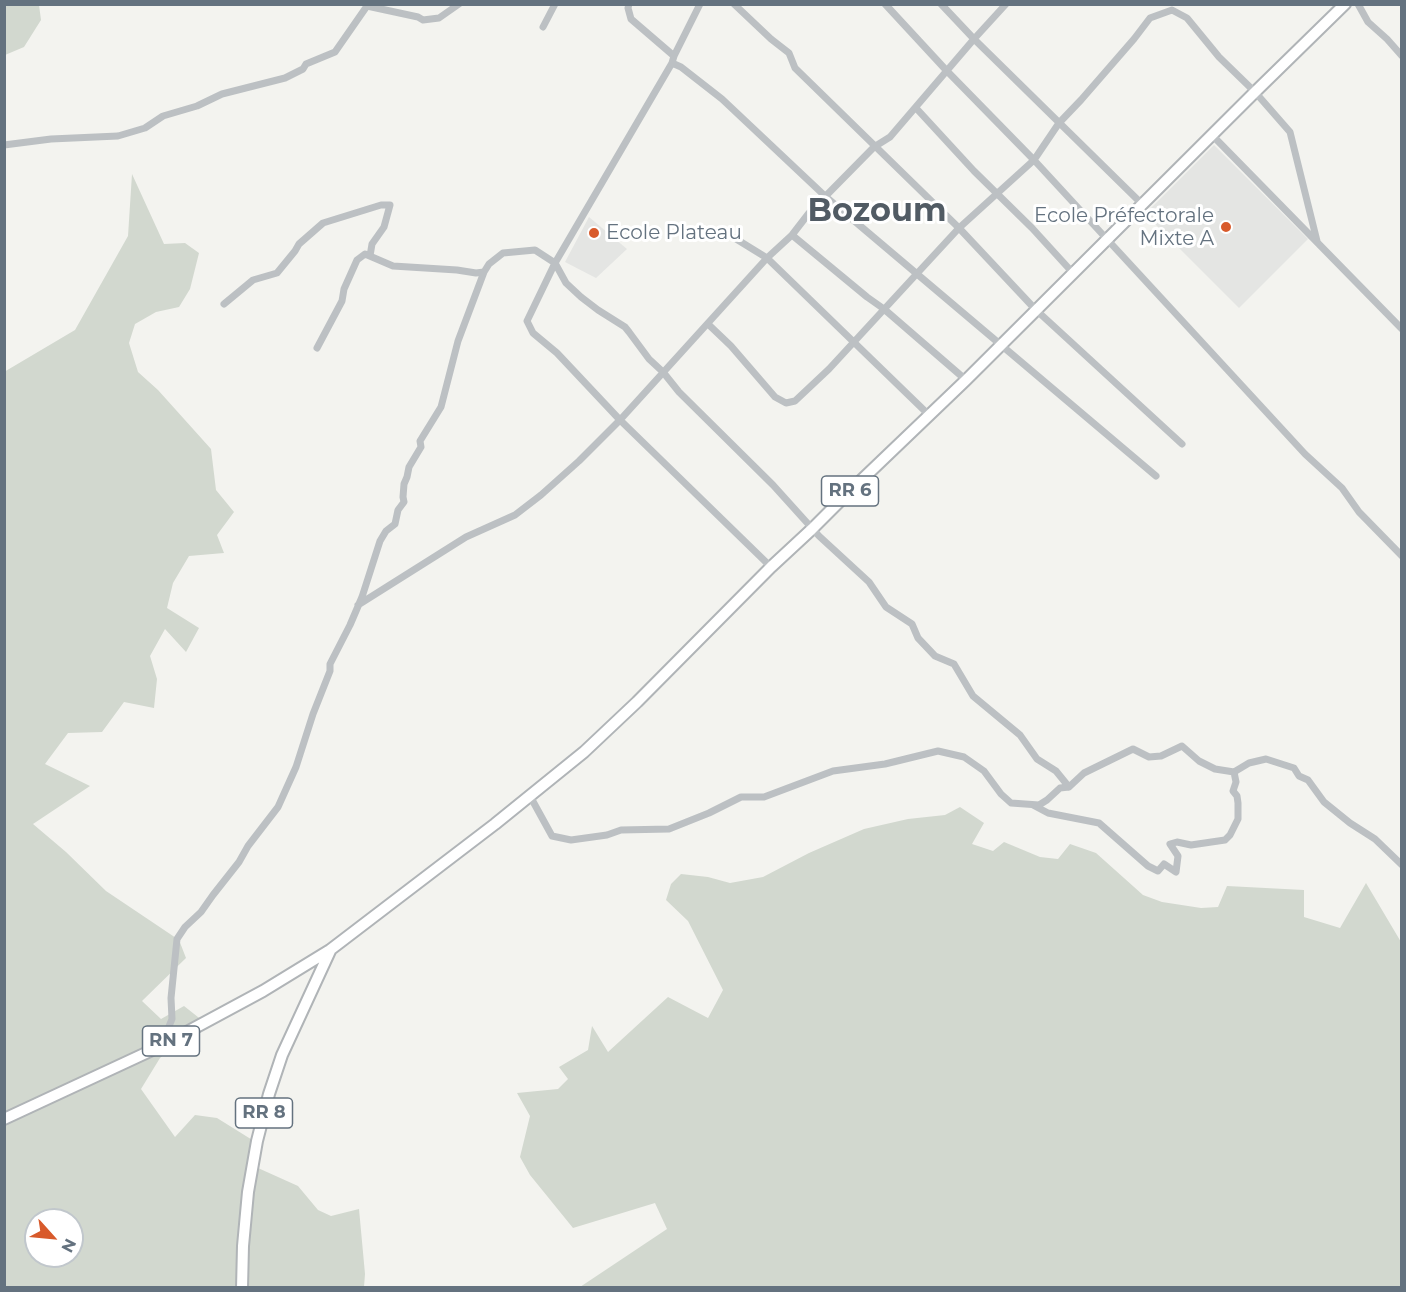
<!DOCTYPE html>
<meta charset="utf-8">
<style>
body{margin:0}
#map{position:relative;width:1406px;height:1292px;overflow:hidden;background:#f3f3ef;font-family:Montserrat,sans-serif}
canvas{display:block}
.frame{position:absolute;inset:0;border:6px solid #64727f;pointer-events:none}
.north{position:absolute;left:24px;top:1208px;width:60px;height:60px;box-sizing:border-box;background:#fff;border:2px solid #c1c7cc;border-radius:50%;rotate:117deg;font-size:16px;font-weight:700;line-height:24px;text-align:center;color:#64727f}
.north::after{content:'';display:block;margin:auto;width:21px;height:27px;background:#d85a2b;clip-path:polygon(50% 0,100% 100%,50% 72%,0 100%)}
</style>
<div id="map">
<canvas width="1406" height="1292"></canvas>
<div class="frame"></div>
<div class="north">N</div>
</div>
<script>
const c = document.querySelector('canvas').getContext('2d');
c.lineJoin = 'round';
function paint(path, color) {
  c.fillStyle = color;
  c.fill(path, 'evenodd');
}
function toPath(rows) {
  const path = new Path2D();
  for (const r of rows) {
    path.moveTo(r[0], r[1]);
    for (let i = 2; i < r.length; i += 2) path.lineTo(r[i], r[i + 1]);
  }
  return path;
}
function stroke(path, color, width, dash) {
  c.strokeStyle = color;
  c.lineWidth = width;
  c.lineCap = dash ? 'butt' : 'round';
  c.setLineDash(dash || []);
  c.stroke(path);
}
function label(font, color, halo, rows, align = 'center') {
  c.font = font + ' Montserrat,sans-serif';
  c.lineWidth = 6;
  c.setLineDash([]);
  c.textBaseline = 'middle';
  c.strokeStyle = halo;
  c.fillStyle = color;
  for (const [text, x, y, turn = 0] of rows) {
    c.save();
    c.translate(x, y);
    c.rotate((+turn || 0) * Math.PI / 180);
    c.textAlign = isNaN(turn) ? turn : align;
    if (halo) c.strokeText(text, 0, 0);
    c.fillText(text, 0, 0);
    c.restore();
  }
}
paint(toPath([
 [1214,145,1308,239,1239,308,1145,214],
 [589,217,627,249,596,278,565,262]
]), '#e4e5e3');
paint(toPath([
 [5,4,39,5,41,20,24,47,5,55],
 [132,174,164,244,185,243,199,253,190,289,179,307,156,312,135,324,129,343,138,372,158,390,211,449,216,490,234,512,217,535,224,553,189,556,173,583,167,608,199,628,186,652,165,629,150,656,157,679,154,708,124,702,102,732,68,733,45,764,90,786,33,824,66,852,106,891,179,940,186,958,142,1001,161,1019,184,1006,203,1021,160,1058,141,1089,175,1137,195,1115,217,1118,262,1146,258,1168,298,1186,318,1210,331,1216,359,1209,365,1274,364,1287,5,1287,4,372,75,330,128,236],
 [36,1220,72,1220,72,1256,36,1256],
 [960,807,984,823,972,844,993,851,1004,842,1040,857,1058,859,1070,844,1096,853,1143,895,1162,902,1201,908,1218,907,1227,886,1304,890,1304,917,1340,928,1366,883,1401,942,1401,1287,580,1287,667,1229,655,1203,573,1228,530,1175,520,1157,530,1116,517,1093,558,1089,568,1079,559,1067,588,1050,592,1026,608,1052,668,997,708,1018,723,990,688,921,666,900,671,884,681,874,708,877,730,883,763,877,809,853,864,829,908,819,945,815]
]), '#d2d8cf');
stroke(toPath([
 [4,5,4,13]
]), '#b5bfc4', 2);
const primary = toPath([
 [4,1119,161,1046,263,991,330,950,495,824,584,752,637,702,771,567,812,529,850,491,966,380,1255,92,1345,4],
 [242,1288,243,1246,248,1192,257,1141,269,1094,282,1055,330,951]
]);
stroke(primary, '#b0b4b7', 14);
stroke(toPath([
 [629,4,628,8,631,19,674,56],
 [700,4,674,56,672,63,555,263,527,321,533,333,557,353,620,420,771,567],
 [734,4,771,39,789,53,795,68,959,228,1035,309,1182,444],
 [885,4,946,70,1034,160,1305,454,1342,488,1359,512,1402,556],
 [941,4,974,39,1142,204],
 [1358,4,1368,22,1387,39,1402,56],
 [543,27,555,4],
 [672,63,681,67,722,99,826,197,1156,476],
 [916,108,974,171,1032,228,1073,273],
 [1212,135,1402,329],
 [4,145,51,139,118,136,145,128,163,116,197,106,222,94,285,78,303,69,306,64,335,52,367,6,418,17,423,20,439,18,459,4],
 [728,234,767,258,929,415],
 [792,235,867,297,884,309,966,380],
 [224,304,253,280,277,273,295,251,299,244,323,223,381,205,390,205,384,227,372,244,370,256],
 [708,324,731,346,775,397,786,403,795,401,829,369,959,228,1034,160,1059,123,1081,100,1134,39,1150,18,1172,10,1187,18,1219,57,1255,92,1290,132,1317,241],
 [317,348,342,301,344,289,357,260,365,254,393,266,457,270,476,273,484,272,489,264,503,253,535,250,555,263,566,283,581,297,598,310,625,327,629,332,649,359,663,372,679,392,773,485,819,536,869,582,886,607,912,624,918,638,935,656,954,664,973,696,1020,735,1037,759,1056,771,1069,787,1060,788,1047,800,1039,805,1011,803,1001,794,984,771,964,757,938,751,885,764,833,771,764,797,741,797,709,813,669,829,621,830,607,835,571,840,552,836,530,796],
 [358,605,466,537,515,515,541,495,579,461,620,420,767,258,792,235,809,213,874,147,890,137,974,39,1006,4],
 [1069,787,1084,773,1133,749,1149,757,1161,756,1182,746,1199,761,1215,769,1234,772,1249,763,1266,759,1294,768,1299,776,1308,780,1324,802,1350,823,1375,839,1402,865],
 [1033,805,1048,813,1099,823,1148,866,1158,871,1164,864,1176,872,1178,856,1170,844,1177,842,1191,845,1225,840,1230,835,1238,819,1238,803,1237,796,1233,791,1236,782,1234,772],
 [161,1046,172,1019,171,998,177,939,185,927,201,912,213,895,239,862,248,846,278,807,296,767,313,714,330,671,330,664,350,625,362,597,380,541,386,531,395,524,398,510,404,502,403,497,404,484,407,477,409,467,421,447,420,441,441,407,458,341,484,272]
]), '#bcc0c3', 7);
stroke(primary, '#fff', 10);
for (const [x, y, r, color] of [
 [1226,227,6,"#d85a2b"],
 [594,233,6,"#d85a2b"]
]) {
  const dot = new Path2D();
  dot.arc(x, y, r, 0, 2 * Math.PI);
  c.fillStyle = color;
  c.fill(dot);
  stroke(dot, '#fff', 2);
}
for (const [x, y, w] of [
 [850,491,57],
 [171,1041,57],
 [264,1113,57]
]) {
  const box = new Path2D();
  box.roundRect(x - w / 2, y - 15, w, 30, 4.5);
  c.fillStyle = '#fff';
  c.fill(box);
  stroke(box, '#64727f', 1.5);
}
label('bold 18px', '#64727f', null, [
 ["RR 6",850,491],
 ["RN 7",171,1041],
 ["RR 8",264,1113]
]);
label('20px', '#64727f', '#fff', [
 ["Ecole Préfectorale",1214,216],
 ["Mixte A",1214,239],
 ["Ecole Plateau",606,233,"left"]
], 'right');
label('bold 32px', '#515b64', '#fff', [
 ["Bozoum",877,212]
]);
</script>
